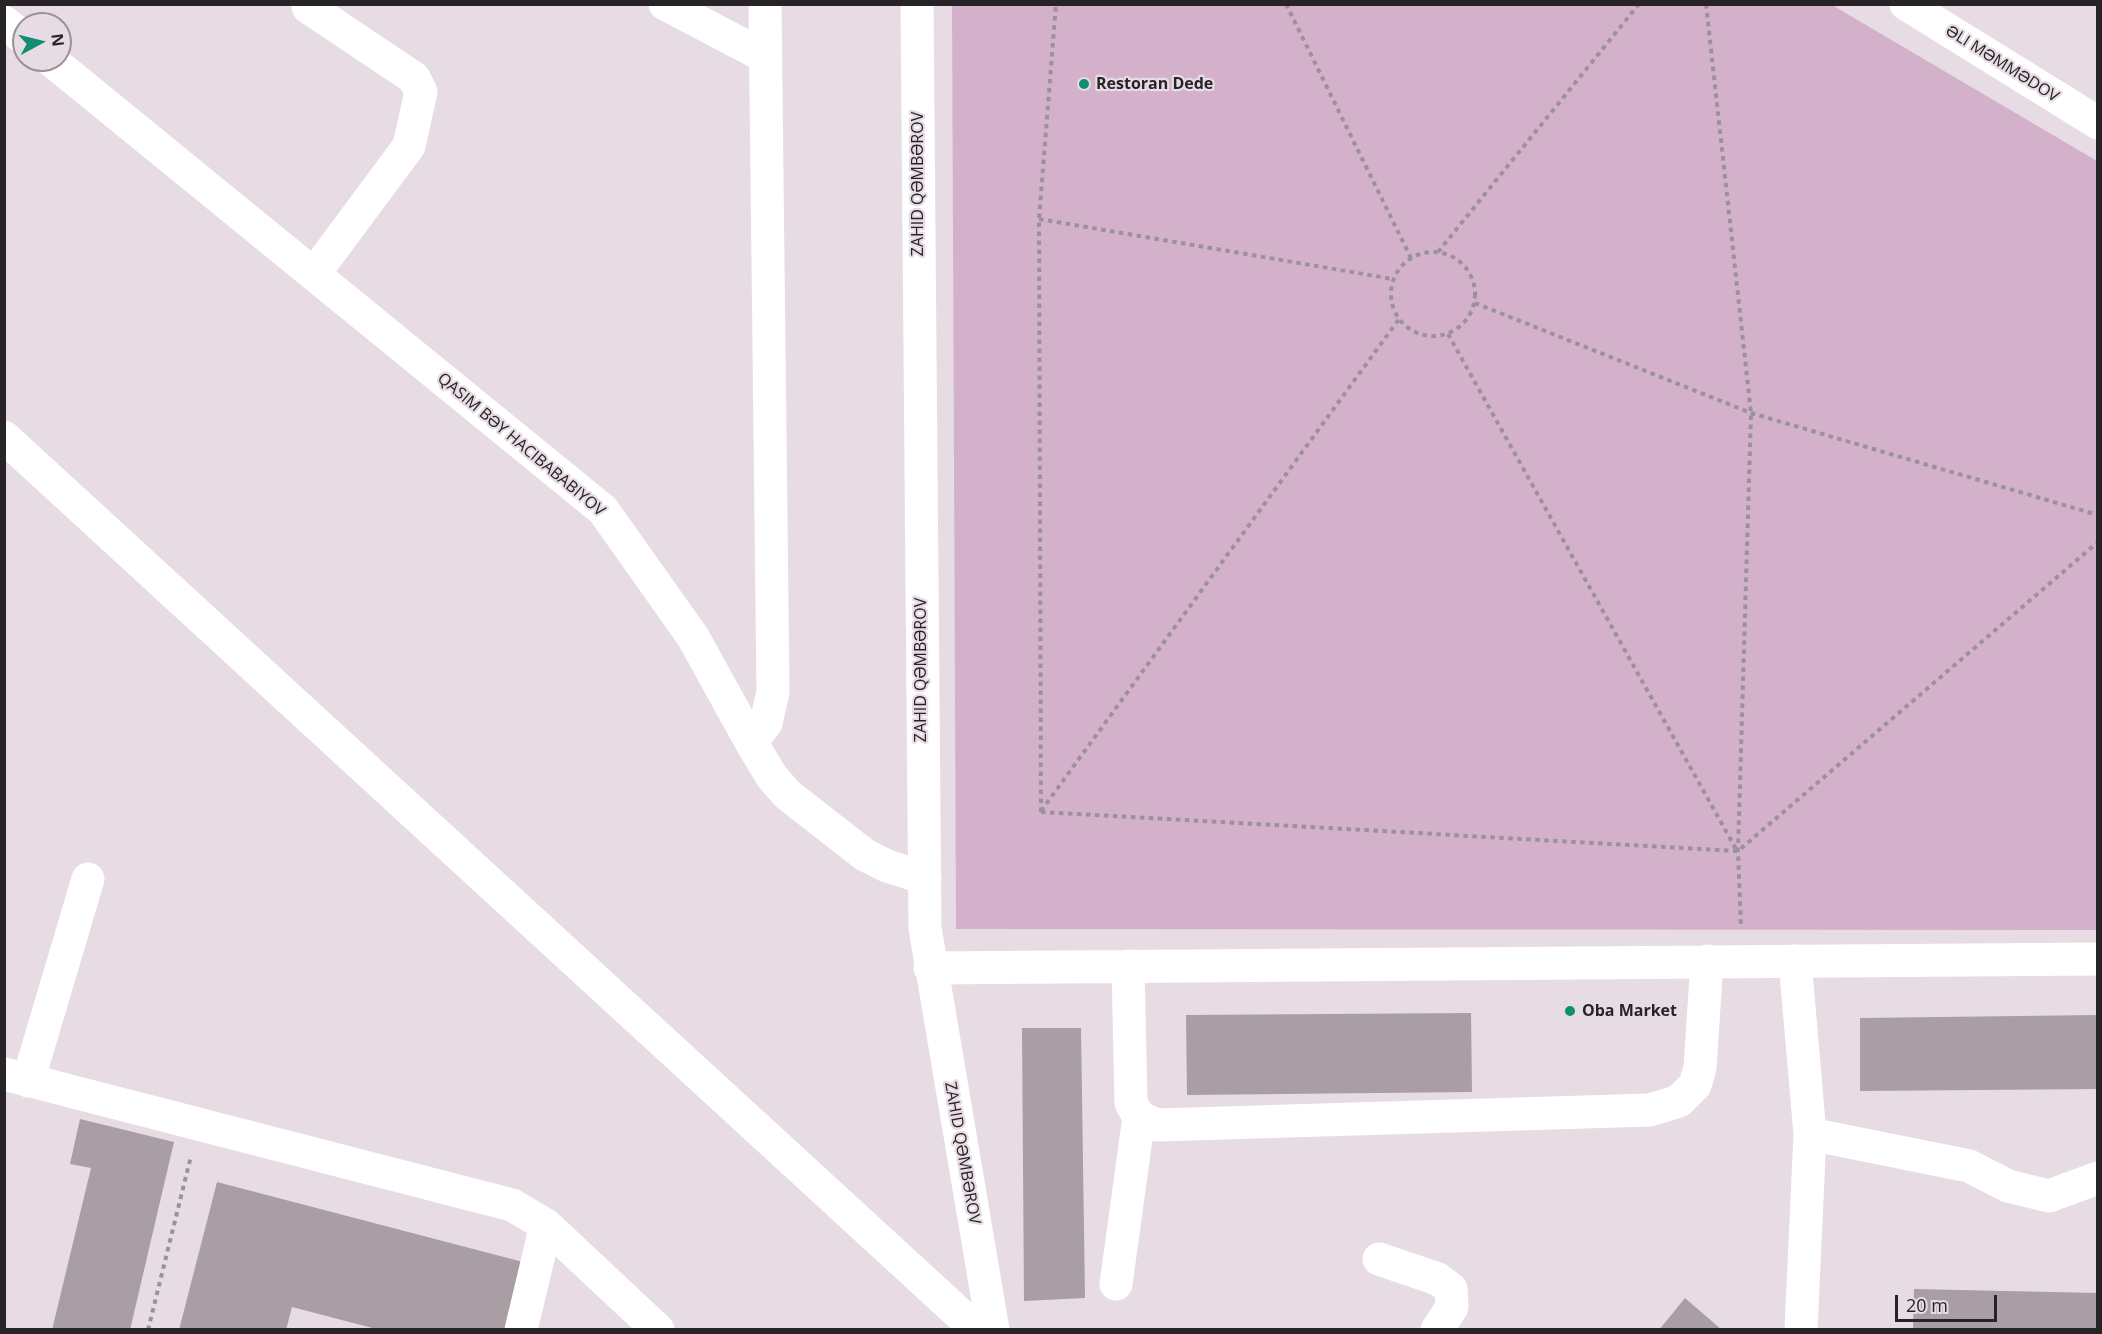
<!DOCTYPE html>
<meta charset="utf-8">
<style>
body{margin:0}
#map{position:relative;width:2102px;height:1334px;overflow:hidden;background:#e7dce4;font-family:"Open Sans",sans-serif}
canvas{display:block}
.frame{position:absolute;inset:0;border:6px solid #272326;pointer-events:none}
.north{position:absolute;left:12px;top:12px;width:60px;height:60px;box-sizing:border-box;background:#e7dce4;border:2px solid #9a9298;border-radius:50%;rotate:83deg;font-size:16px;font-weight:700;line-height:24px;text-align:center;color:#272326}
.north::after{content:'';display:block;margin:auto;width:21px;height:27px;background:#118d72;clip-path:polygon(50% 0,100% 100%,50% 72%,0 100%)}
.scale{position:absolute;left:1895px;top:1295px;width:102px;height:27px;box-sizing:border-box;border:3px solid #272326;border-top:0;padding-left:8px;font-size:18px;line-height:21px;white-space:nowrap;color:#272326;-webkit-text-stroke:4px #e7dce4;paint-order:stroke}
</style>
<div id="map">
<canvas width="2102" height="1334"></canvas>
<div class="frame"></div>
<div class="north">N</div>
<div class="scale">20 m</div>
</div>
<script>
const c = document.querySelector('canvas').getContext('2d');
c.lineJoin = 'round';
function paint(path, color) {
  c.fillStyle = color;
  c.fill(path, 'evenodd');
}
function toPath(rows) {
  const path = new Path2D();
  for (const r of rows) {
    if (r.length === 3) {
      path.moveTo(r[0] + r[2], r[1]);
      path.arc(r[0], r[1], r[2], 0, 2 * Math.PI);
      continue;
    }
    path.moveTo(r[0], r[1]);
    for (let i = 2; i < r.length; i += 2) path.lineTo(r[i], r[i + 1]);
  }
  return path;
}
function stroke(path, color, width, dash) {
  c.strokeStyle = color;
  c.lineWidth = width;
  c.lineCap = dash ? 'butt' : 'round';
  c.setLineDash(dash || []);
  c.stroke(path);
}
function label(font, color, halo, rows, align = 'center') {
  c.font = font + ' "Open Sans",sans-serif';
  c.lineWidth = 4.5;
  c.setLineDash([]);
  c.textBaseline = 'middle';
  c.strokeStyle = halo;
  c.fillStyle = color;
  for (const [text, x, y, turn = 0] of rows) {
    c.save();
    c.translate(x, y);
    c.rotate((+turn || 0) * Math.PI / 180);
    c.textAlign = isNaN(turn) ? turn : align;
    if (halo) c.strokeText(text, 0, 0);
    c.fillText(text, 0, 0);
    c.restore();
  }
}
paint(toPath([
 [952,5,1832,5,2097,161,2097,930,956,929]
]), '#d4b1ca');
paint(toPath([
 [1471,1013,1472,1092,1187,1095,1186,1015],
 [2098,1015,2098,1089,1860,1091,1860,1018],
 [1022,1028,1081,1028,1085,1298,1024,1301],
 [80,1119,174,1142,130,1330,52,1330,91,1168,70,1164],
 [217,1182,523,1262,506,1330,380,1330,292,1307,286,1330,179,1330],
 [1914,1289,2098,1293,2098,1330,1913,1330],
 [1685,1298,1722,1330,1659,1330]
]), '#a89ea4');
stroke(toPath([
 [1286,4,1411,258],
 [1706,4,1751,413,1738,851,1741,928],
 [1039,219,1393,279],
 [1433,294,42],
 [1438,252,1639,4],
 [1475,303,1751,413,2098,515],
 [1448,334,1736,849],
 [1041,811,1399,319],
 [1041,812,1738,851,2098,542],
 [1041,812,1039,219,1056,4],
 [148,1330,191,1156]
]), '#9a9298', 4, [4.5, 4.5]);
stroke(toPath([
 [665,4,764,56],
 [917,4,925,928,993,1330],
 [1906,4,2098,123],
 [308,7,414,78,421,92,409,146,314,274],
 [4,22,24,38],
 [51,60,603,510,693,637,751,742,772,777,788,795,865,855,887,866,925,878],
 [4,437,977,1330],
 [751,742,766,723,773,692,765,4],
 [1795,961,1810,1134,1801,1330],
 [1128,966,1131,1103,1139,1117,1157,1125,1650,1110,1679,1101,1695,1085,1700,1068,1707,961],
 [930,968,2098,959],
 [4,1074,512,1205,546,1225,658,1330],
 [28,1081,88,879],
 [1810,1134,1969,1166,2008,1186,2049,1196,2098,1178],
 [1379,1259,1438,1279,1451,1289,1452,1307,1437,1330],
 [1116,1284,1139,1117],
 [521,1330,546,1225]
]), '#fff', 33);
for (const [x, y, r, color] of [
 [1084,84,6,"#118d72"],
 [1570,1011,6,"#118d72"]
]) {
  const dot = new Path2D();
  dot.arc(x, y, r, 0, 2 * Math.PI);
  c.fillStyle = color;
  c.fill(dot);
  stroke(dot, '#e7dce4', 2);
}
label('16px', '#272326', '#e7dce4', [
 ["ƏLI MƏMMƏDOV",2002,64,32],
 ["ZAHID QƏMBƏROV",918,184,-90],
 ["QASIM BƏY HACIBABABIYOV",521,445,40],
 ["ZAHID QƏMBƏROV",921,670,-90],
 ["ZAHID QƏMBƏROV",962,1153,80]
]);
label('bold 16px', '#272326', '#e7dce4', [
 ["Restoran Dede",1096,84],
 ["Oba Market",1582,1011]
], 'left');
</script>
